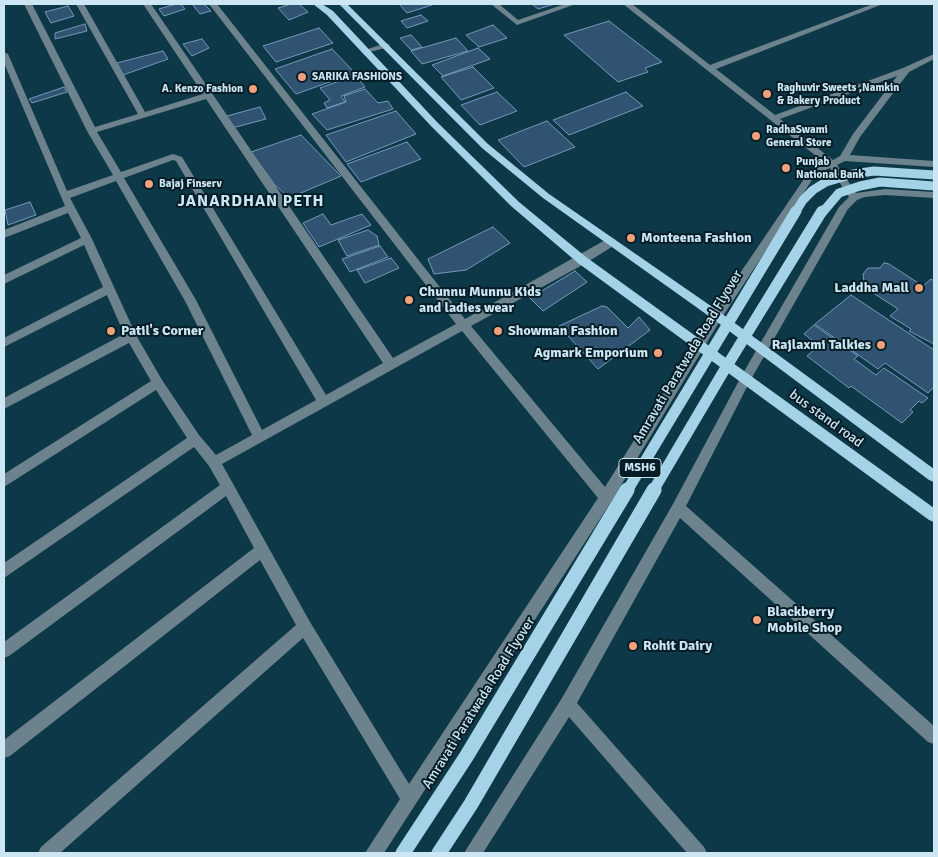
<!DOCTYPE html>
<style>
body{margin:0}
#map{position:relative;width:938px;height:857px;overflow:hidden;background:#0d3847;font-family:Signika,sans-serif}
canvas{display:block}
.frame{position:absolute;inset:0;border:5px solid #cce7f3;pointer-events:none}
</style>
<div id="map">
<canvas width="938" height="857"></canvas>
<div class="frame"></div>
</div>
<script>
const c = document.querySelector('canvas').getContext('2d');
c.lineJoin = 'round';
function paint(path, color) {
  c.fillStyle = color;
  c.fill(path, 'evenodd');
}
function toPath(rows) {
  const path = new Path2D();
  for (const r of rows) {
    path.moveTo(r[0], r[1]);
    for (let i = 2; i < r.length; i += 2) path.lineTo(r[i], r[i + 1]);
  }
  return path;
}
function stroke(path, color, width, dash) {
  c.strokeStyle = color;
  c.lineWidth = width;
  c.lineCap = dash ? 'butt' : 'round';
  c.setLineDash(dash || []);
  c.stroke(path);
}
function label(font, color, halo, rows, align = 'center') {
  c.font = font + ' Signika,sans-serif';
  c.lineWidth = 4;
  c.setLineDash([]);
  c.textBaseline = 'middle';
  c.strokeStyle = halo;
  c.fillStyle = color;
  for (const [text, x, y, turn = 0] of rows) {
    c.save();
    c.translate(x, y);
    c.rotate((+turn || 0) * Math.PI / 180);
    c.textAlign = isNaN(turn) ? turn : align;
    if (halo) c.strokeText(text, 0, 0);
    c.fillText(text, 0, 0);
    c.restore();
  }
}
const building = toPath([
 [176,4,181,4,185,9,164,16,159,9,176,4],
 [192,4,204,4,211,11,200,14,192,4],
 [291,4,299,4,308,12,289,20,278,8,291,4],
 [399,4,435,4,407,13,399,4],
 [532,4,555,4,538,9,532,4],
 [68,6,74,16,51,23,45,12,68,6],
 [421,15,428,21,407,28,401,21,421,15],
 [609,21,662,62,645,68,648,72,618,82,564,35,609,21],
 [85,24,87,31,55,39,55,33,85,24],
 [493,25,507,38,479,47,466,35,493,25],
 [319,28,333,43,276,62,263,46,319,28],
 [411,35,422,47,411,50,400,38,411,35],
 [456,38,468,51,422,64,411,51,456,38],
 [202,39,209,48,192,56,183,44,202,39],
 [478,48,490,59,443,76,432,65,478,48],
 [332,49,355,73,296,94,275,69,332,49],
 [163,51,168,59,123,75,117,63,163,51],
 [473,67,494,88,461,100,441,77,473,67],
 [356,75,365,87,341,96,345,102,327,108,324,103,330,100,320,88,356,75],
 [64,87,67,92,32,103,29,99,64,87],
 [365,89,378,103,388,101,393,109,327,130,312,114,346,102,344,96,365,89],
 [497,92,517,111,480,125,461,105,497,92],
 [626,92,643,106,569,135,553,120,626,92],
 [260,107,266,119,232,128,227,116,260,107],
 [396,111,416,134,346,162,326,135,396,111],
 [547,121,575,147,524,167,498,140,547,121],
 [301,135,341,176,289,198,275,185,251,152,301,135],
 [407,142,421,159,361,182,347,164,407,142],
 [30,202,36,215,8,225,5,210,30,202],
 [323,214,331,225,362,214,371,225,319,247,303,223,323,214],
 [493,227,510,243,466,270,434,274,428,259,493,227],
 [368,230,377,236,379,245,347,256,338,240,368,230],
 [380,246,388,257,350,272,342,259,380,246],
 [391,258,399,268,365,283,357,270,391,258],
 [884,263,889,264,923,286,931,279,934,281,934,344,909,331,911,329,890,316,898,309,861,285,864,282,863,274,868,268,880,268,884,263],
 [575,271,587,282,543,311,530,298,575,271],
 [851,295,934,350,934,387,928,393,885,363,878,369,815,324,851,295],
 [602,306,607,307,628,328,639,317,650,330,598,369,559,326,602,306],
 [814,325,858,356,854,359,876,375,884,368,928,398,922,403,919,401,910,410,913,412,902,423,851,386,849,388,807,356,823,342,819,340,816,343,804,334,814,325]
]);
paint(building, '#2f5371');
stroke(building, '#749abc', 1);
paint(toPath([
 [24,4,32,4,95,127,138,114,76,4,84,4,145,112,203,94,143,4,151,4,393,358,456,324,209,4,217,4,465,319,607,239,615,239,616,242,615,245,586,263,471,326,605,487,713,313,806,176,813,169,825,163,623,4,632,4,710,65,873,4,883,4,716,69,775,115,903,68,934,54,934,59,909,72,860,137,850,155,934,161,934,167,845,161,837,165,856,193,885,189,934,192,934,198,885,195,865,197,857,200,848,209,750,381,686,506,934,726,934,744,928,742,680,518,577,703,704,847,707,853,687,853,569,717,483,853,464,853,562,698,673,504,742,375,839,207,849,197,830,168,819,173,812,180,721,319,611,502,384,853,365,853,400,799,303,638,60,853,38,853,41,847,296,625,260,560,10,756,4,758,4,740,254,548,226,496,9,656,4,658,4,642,220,485,209,466,194,447,4,578,4,563,187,438,156,390,4,487,4,474,151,381,129,343,4,409,4,398,124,334,107,295,4,347,4,338,103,287,84,245,4,284,4,275,81,238,68,213,4,238,4,230,65,206,4,63,4,52,8,54,67,191,113,175,87,131,24,4],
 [897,76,853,134,840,156,833,160,780,119,897,76],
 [206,99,383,363,326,395,182,157,173,154,121,172,97,132,206,99],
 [173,160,176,161,316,400,262,430,196,300,124,178,173,160],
 [116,181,185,301,252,435,216,455,199,435,162,380,136,335,92,239,70,198,116,181],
 [462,331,598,498,409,784,310,622,222,464,462,331],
 [491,4,499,4,518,20,565,4,576,4,517,25,491,4],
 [386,43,390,45,389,47,366,53,362,51,386,43]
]), '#6c828c');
paint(toPath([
 [313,4,322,4,333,11,437,122,519,202,586,257,934,508,934,522,929,520,578,263,511,206,431,126,327,15,313,4],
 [339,4,347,4,488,144,549,194,721,313,934,469,934,482,929,480,713,319,543,198,482,148,339,4]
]), '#a4d2e6');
stroke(toPath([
 [795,213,803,200,813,190,826,182,853,174,874,171,934,175],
 [822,213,839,193,860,186,880,182,934,186]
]), '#a4d2e6', 9);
stroke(toPath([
 [627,491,796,211],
 [653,491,722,374,822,211]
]), '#a4d2e6', 11);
stroke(toPath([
 [403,853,466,757,627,490],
 [439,853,471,804,654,490]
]), '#a4d2e6', 15);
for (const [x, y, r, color] of [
 [302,77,5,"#f1a17c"],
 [253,89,5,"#f1a17c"],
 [767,94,5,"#f1a17c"],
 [756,136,5,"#f1a17c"],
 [786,168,5,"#f1a17c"],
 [149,184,5,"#f1a17c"],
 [631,238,5,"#f1a17c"],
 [919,288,5,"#f1a17c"],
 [409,300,5,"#f1a17c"],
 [111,331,5,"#f1a17c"],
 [498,331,5,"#f1a17c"],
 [881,345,5,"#f1a17c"],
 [658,353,5,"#f1a17c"],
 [757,620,5,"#f1a17c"],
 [633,646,5,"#f1a17c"]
]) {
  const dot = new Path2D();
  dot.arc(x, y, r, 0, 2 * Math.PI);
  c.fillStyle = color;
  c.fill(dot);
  stroke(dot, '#071d26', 2);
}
label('bold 11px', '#cce7f3', '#071d26', [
 ["SARIKA FASHIONS",312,77],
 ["Raghuvir Sweets ,Namkin",777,88],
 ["& Bakery Product",777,101],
 ["A. Kenzo Fashion",243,89,"right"],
 ["RadhaSwami",766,130],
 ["General Store",766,143],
 ["Punjab",796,162],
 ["National Bank",796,175],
 ["Bajaj Finserv",159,184]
], 'left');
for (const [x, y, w] of [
 [640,468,42]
]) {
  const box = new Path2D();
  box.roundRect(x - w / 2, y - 9.5, w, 19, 4);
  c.fillStyle = '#071d26';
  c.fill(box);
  stroke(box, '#cce7f3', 1);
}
label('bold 12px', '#cce7f3', null, [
 ["MSH6",640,468]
]);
label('bold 14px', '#cce7f3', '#071d26', [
 ["Monteena Fashion",641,238],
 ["Laddha Mall",909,288,"right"],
 ["Chunnu Munnu Kids",419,292],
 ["and ladies wear",419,308],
 ["Patil's Corner",121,331],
 ["Showman Fashion",508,331],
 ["Rajlaxmi Talkies",871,345,"right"],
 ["Agmark Emporium",648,353,"right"],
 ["Blackberry",767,612],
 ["Mobile Shop",767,628],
 ["Rohit Dairy",643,646]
], 'left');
label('14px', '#cce7f3', '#071d26', [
 ["Amravati Paratwada Road Flyover",688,357,-59],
 ["bus stand road",826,419,36],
 ["Amravati Paratwada Road Flyover",479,703,-58]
]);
c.letterSpacing = '1px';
label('bold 16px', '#cce7f3', '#071d26', [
 ["JANARDHAN PETH",251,202]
]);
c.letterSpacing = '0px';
</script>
